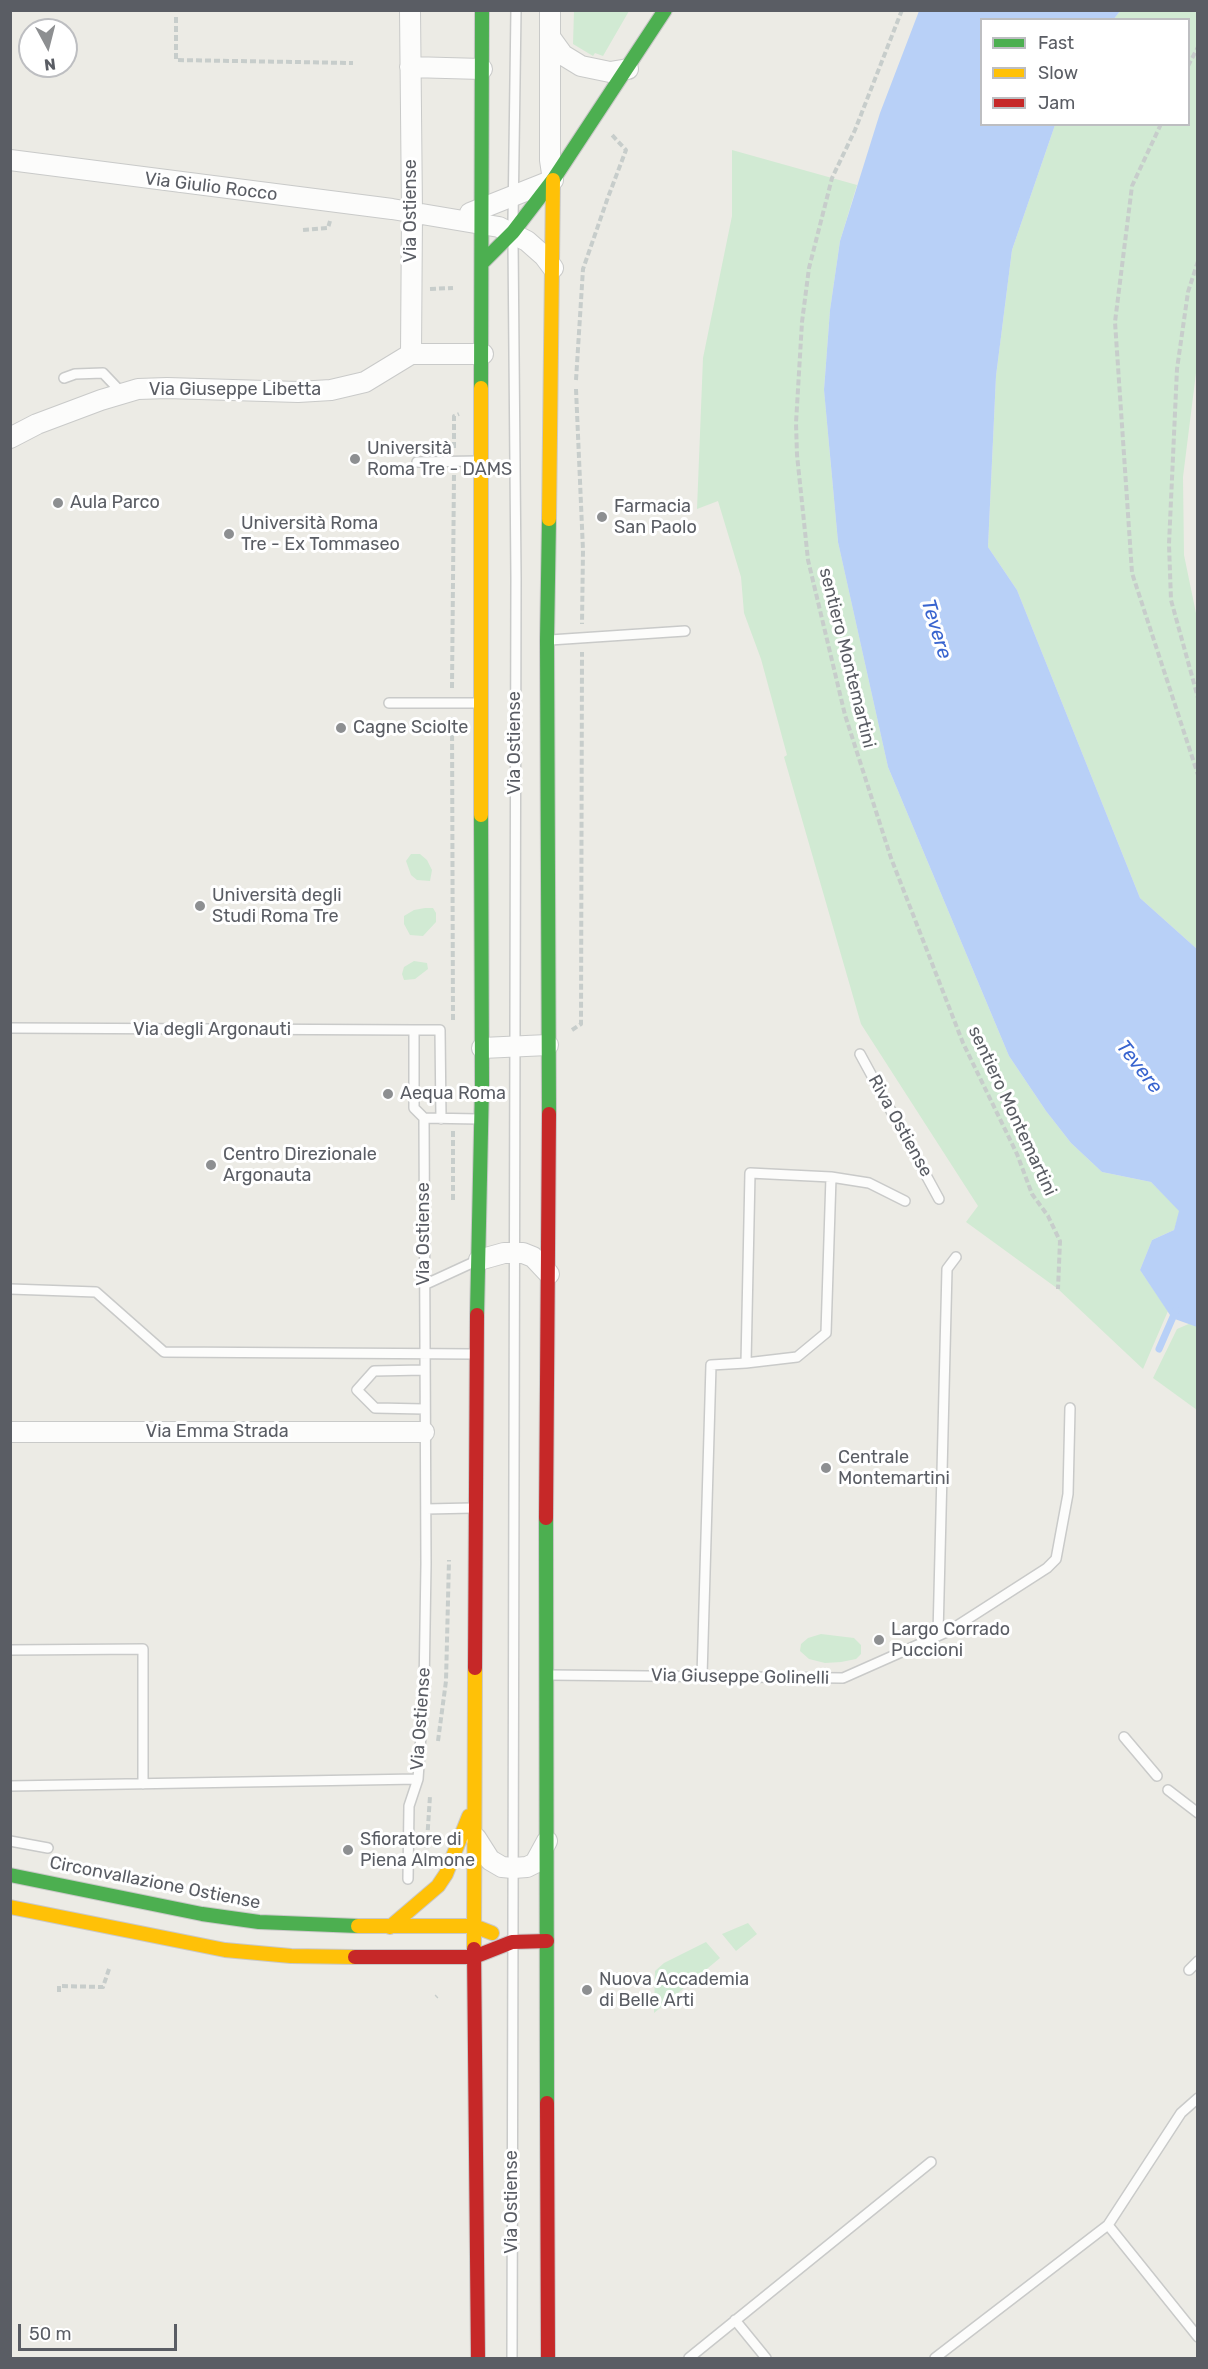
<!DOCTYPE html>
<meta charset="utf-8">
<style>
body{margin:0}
#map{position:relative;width:1208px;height:2369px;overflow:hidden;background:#ecebe5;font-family:Rubik,sans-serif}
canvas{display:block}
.frame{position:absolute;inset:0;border:12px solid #5a5d64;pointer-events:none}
.legend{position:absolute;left:980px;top:18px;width:210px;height:108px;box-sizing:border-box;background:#fff;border:2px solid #bdbec1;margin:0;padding:8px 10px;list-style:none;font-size:18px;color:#5a5d64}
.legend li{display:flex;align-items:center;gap:12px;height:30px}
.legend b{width:30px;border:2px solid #bdbec1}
.north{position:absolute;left:18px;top:18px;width:60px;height:60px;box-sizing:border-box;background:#fff;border:2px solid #bdbec1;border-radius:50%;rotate:173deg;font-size:16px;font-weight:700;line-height:24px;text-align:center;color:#5a5d64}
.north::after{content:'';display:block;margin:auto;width:21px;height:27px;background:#8d8f91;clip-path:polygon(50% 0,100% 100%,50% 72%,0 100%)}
.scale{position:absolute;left:18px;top:2324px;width:159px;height:27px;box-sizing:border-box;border:3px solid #5a5d64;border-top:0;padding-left:8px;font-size:18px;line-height:21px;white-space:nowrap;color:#5a5d64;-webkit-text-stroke:4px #fff;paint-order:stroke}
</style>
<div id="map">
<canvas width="1208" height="2369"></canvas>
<div class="frame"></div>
<ul class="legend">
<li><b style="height:8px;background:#4caf50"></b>Fast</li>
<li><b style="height:8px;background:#ffc107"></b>Slow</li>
<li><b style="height:8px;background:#c62828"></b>Jam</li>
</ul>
<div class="north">N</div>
<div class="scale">50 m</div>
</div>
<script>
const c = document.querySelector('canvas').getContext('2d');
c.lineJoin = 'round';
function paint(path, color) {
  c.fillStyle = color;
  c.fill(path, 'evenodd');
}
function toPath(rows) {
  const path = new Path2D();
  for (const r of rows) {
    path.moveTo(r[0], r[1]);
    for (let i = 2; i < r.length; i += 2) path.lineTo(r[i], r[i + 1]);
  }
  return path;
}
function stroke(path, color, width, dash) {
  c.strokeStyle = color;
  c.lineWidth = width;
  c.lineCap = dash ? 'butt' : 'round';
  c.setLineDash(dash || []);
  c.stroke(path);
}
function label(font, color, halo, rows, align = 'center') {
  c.font = font + ' Rubik,sans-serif';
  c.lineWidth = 6;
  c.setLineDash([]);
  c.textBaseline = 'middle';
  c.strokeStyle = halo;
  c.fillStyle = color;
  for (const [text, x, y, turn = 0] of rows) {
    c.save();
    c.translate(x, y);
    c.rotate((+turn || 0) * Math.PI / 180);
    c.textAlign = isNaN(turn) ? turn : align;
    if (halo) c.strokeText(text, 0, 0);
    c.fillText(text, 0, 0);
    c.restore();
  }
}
paint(toPath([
 [574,11,574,10,629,11,603,56,595,53,593,56,573,44],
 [1120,11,1197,11,1198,357,1183,477,1184,555,1198,623,1197,949,1140,898,1017,590,988,547,996,376,1012,250,1055,125,1188,124,1188,20,1114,19],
 [732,150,857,185,840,241,830,310,824,390,838,542,888,767,1009,1056,1046,1111,1071,1143,1102,1172,1151,1182,1180,1211,1174,1230,1152,1240,1140,1270,1168,1311,1143,1369,1058,1289,966,1222,978,1206,861,1024,784,757,787,755,761,659,744,613,741,577,718,501,697,509,703,358,732,216],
 [411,854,420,854,427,860,432,870,430,881,417,880,411,875,406,861],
 [425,908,433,908,436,913,436,922,423,936,410,935,404,924,404,916,414,910],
 [414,961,427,963,428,969,415,979,404,980,402,974,404,967],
 [1191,1323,1197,1327,1197,1410,1153,1378,1177,1329],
 [821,1634,854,1638,861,1645,861,1654,856,1659,841,1662,825,1663,809,1659,800,1651,801,1644,808,1638],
 [748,1923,757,1934,736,1951,722,1934],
 [706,1942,720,1958,654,2013,655,1971,664,1963]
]), '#d1ead3');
paint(toPath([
 [919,11,1120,11,1114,19,982,20,982,124,1055,125,1012,250,996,376,988,547,1017,590,1140,898,1197,949,1197,1327,1172,1318,1140,1270,1152,1240,1174,1230,1179,1211,1151,1182,1102,1172,1071,1143,1046,1111,1009,1056,888,767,838,542,824,390,830,310,840,241,880,113]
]), '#b8d0f7');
stroke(toPath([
 [1159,1349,1176,1310]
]), '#b8d0f7', 7);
const lane = toPath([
 [513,221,516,10],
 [64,378,75,374,103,373,122,393],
 [417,462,479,461],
 [550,640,685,631],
 [389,703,478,703],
 [10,1028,414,1030],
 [860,1054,939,1199],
 [441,1119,440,1030,414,1030,414,1108,424,1118,479,1119],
 [424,1285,474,1262],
 [10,1289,96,1292,164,1352,474,1354],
 [746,1363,750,1173,831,1177,869,1183,905,1201],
 [424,1370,374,1371,357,1390,375,1408,424,1409],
 [426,1509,473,1508],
 [938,1635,947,1269,956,1257],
 [10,1650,143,1649,143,1784],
 [549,1675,843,1678,949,1631,1047,1568,1056,1559,1068,1494,1070,1408],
 [702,1676,711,1365,746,1363,797,1357,826,1333,831,1177],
 [1124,1737,1157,1776],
 [10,1786,418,1779],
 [1168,1790,1198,1813],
 [10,1841,48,1848],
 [408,1879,409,1806,418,1779,424,1690,426,1564,424,1118],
 [1189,1970,1198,1961],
 [1108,2225,1198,2337],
 [735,2320,766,2358],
 [512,2358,516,578,513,241],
 [689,2358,931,2162],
 [935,2358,1108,2225,1181,2113,1198,2098]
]);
const street = toPath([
 [410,10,412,213,411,354],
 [550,37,563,55,581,66,610,72,628,69],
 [410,67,482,69],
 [10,160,392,209,499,227,527,241,544,256,553,268],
 [470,213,553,180,550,160,550,10],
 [10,438,37,424,101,400,138,389,167,388,298,392,331,390,365,382,411,354,483,354],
 [482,1048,548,1045],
 [479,1260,504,1253,523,1253,533,1257,549,1274],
 [10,1432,424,1432],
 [476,1838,490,1860,502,1867,513,1868,527,1867,535,1863,547,1841]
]);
const fast = toPath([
 [482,263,513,232,553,180,665,10],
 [481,388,482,10],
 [549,519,547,640,549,1114],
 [477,1315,482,1085,481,815],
 [546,1518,547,2103],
 [10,1875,202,1914,259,1922,358,1926]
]);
const slow = toPath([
 [549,519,553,180],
 [481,815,481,388],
 [10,1907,225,1950,291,1956,355,1957],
 [358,1926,474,1926,492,1933],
 [390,1927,438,1886,446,1874,469,1816],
 [474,1949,475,1668]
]);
const jam = toPath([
 [546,1518,549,1114],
 [475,1668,477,1315],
 [474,1949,478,2358],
 [355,1957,474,1957,512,1942,547,1941],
 [547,2103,548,2358]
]);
stroke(lane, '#c9cac9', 12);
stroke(street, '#c9cac9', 22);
stroke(fast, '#c9c8c8', 16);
stroke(slow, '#c9c8c8', 16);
stroke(jam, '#c9c8c8', 16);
stroke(toPath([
 [902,10,855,130,832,178,809,268,802,322,796,423,797,455,808,560,845,715,891,858,963,1043,1017,1154,1032,1194,1048,1216,1060,1241,1058,1289],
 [176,17,176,60,353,63],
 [1188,66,1198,47],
 [1161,124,1132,186,1115,322,1132,573,1198,775],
 [303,230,328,228,330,221],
 [1198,261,1188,292,1177,369,1169,544,1171,600,1198,698],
 [430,289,453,288],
 [576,380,583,269,607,200,626,150,612,135],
 [576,389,583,550,582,624],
 [454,448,454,416,459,414],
 [452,688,454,474],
 [452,717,453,1021],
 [572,1030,581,1024,582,652],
 [453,1131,453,1201],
 [438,1741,446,1681,449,1560],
 [426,1857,430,1796],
 [59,1992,59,1986,103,1987,109,1969],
 [436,1997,437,1996]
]), '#c7cdcb', 4, [6, 3]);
stroke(lane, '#fcfcfb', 9);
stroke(street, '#fcfcfb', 20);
stroke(fast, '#4caf50', 14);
stroke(slow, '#ffc107', 14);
stroke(jam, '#c62828', 14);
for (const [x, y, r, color] of [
 [355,459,6,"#8d8f91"],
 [58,503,6,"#8d8f91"],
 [602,517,6,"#8d8f91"],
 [229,534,6,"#8d8f91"],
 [341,728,6,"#8d8f91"],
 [200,906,6,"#8d8f91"],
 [388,1094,6,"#8d8f91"],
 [211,1165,6,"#8d8f91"],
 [826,1468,6,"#8d8f91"],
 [879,1640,6,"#8d8f91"],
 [348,1850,6,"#8d8f91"],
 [587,1990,6,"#8d8f91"]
]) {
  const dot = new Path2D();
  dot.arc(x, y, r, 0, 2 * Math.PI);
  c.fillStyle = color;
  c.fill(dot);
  stroke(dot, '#fff', 2);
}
label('18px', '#5a5d64', '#fff', [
 ["Via Giulio Rocco",211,187,7],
 ["Via Ostiense",411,211,-90],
 ["Via Giuseppe Libetta",235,390],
 ["sentiero Montemartini",847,658,76],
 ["Via Ostiense",515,743,-90],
 ["Via degli Argonauti",212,1030],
 ["sentiero Montemartini",1012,1111,65],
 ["Riva Ostiense",900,1126,61],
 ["Via Ostiense",424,1234,-90],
 ["Via Emma Strada",217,1432],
 ["Via Giuseppe Golinelli",740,1677,1],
 ["Via Ostiense",421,1719,-86],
 ["Circonvallazione Ostiense",155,1883,11],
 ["Via Ostiense",512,2202,-90]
]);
label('18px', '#5a5d64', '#fff', [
 ["Università",367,449],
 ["Roma Tre - DAMS",367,470],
 ["Aula Parco",70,503],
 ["Farmacia",614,507],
 ["San Paolo",614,528],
 ["Università Roma",241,524],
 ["Tre - Ex Tommaseo",241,545],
 ["Cagne Sciolte",353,728],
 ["Università degli",212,896],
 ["Studi Roma Tre",212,917],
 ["Aequa Roma",400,1094],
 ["Centro Direzionale",223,1155],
 ["Argonauta",223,1176],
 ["Centrale",838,1458],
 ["Montemartini",838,1479],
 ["Largo Corrado",891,1630],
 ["Puccioni",891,1651],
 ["Sfioratore di",360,1840],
 ["Piena Almone",360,1861],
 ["Nuova Accademia",599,1980],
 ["di Belle Arti",599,2001]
], 'left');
label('italic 20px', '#3864cf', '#fff', [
 ["Tevere",936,629,73],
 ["Tevere",1139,1067,52]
]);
</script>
